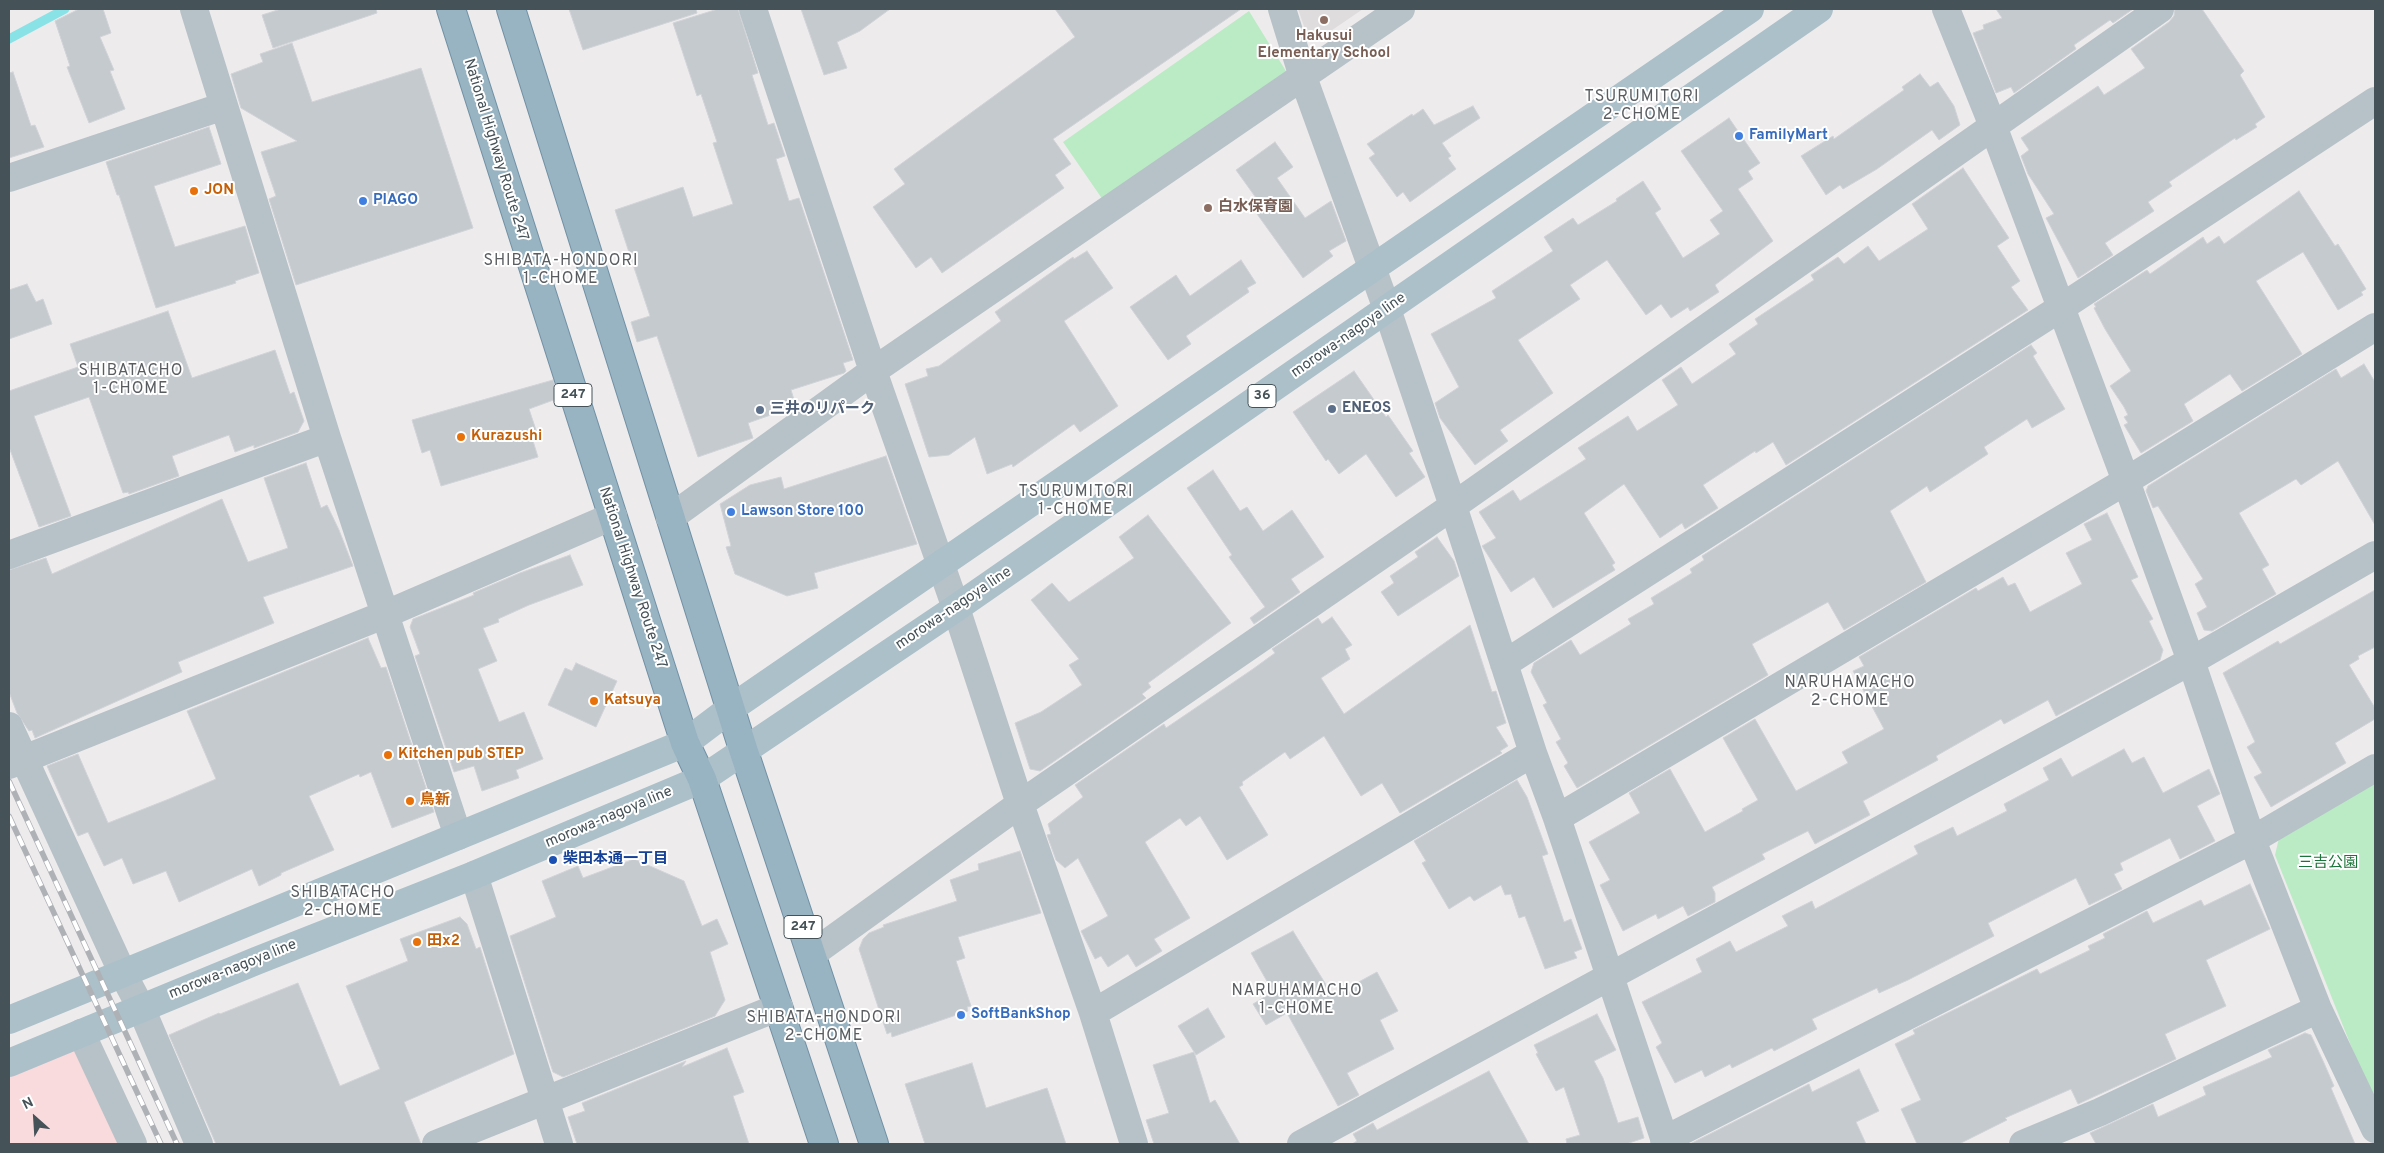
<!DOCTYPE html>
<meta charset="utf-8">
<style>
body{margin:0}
#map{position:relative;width:2384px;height:1153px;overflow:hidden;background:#eeebec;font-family:Overpass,sans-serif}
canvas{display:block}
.frame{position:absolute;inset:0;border:10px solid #455258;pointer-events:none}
.north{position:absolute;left:10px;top:1093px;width:50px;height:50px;-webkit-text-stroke:4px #fff;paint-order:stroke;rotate:334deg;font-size:14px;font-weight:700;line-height:20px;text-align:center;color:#455258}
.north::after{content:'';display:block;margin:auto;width:18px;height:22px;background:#455258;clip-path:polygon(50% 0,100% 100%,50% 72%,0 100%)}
</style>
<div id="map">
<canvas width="2384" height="1153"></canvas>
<div class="frame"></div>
<div class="north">N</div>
</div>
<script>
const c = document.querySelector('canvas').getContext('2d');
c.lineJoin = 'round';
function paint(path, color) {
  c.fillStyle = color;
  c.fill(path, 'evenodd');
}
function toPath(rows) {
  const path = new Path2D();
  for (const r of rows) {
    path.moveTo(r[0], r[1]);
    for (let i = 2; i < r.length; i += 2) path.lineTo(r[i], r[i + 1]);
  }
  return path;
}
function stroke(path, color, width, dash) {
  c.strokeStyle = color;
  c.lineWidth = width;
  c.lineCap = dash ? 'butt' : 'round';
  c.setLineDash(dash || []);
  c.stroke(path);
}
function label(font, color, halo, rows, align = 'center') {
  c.font = font + ' Overpass,"Noto Sans JP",sans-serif';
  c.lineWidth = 4;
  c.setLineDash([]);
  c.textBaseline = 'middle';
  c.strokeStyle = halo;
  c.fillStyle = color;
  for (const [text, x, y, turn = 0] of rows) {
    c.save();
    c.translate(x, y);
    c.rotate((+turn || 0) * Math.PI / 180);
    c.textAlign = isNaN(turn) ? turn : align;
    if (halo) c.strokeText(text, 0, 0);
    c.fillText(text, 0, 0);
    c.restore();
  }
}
paint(toPath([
 [1298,9,1363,9,1322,37,1306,32]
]), '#dfdcdd');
paint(toPath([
 [75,1045,119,1144,9,1144,9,1072]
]), '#f9dbdd');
paint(toPath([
 [1249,11,1289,76,1103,200,1063,142],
 [2375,780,2375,1106,2275,855,2279,838]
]), '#baebc5');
stroke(toPath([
 [9,39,65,9]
]), '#89e2e6', 9);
const building = toPath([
 [79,9,103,9,111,33,100,37,114,70,110,71,125,109,89,123,67,67,70,66,55,21,79,9],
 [281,9,376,9,377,13,273,48,262,15,281,9],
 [569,9,696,9,697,13,583,50,569,9],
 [718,9,738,9,758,73,752,75,768,125,774,123,785,156,776,159,789,201,799,198,853,360,843,363,846,371,844,373,791,390,796,406,748,423,753,438,698,457,657,336,637,342,631,322,650,316,615,210,683,187,693,217,733,204,713,143,717,142,701,94,697,96,673,23,718,9],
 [801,9,890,9,860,31,837,42,847,68,824,75,801,9],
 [1055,9,1241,9,1053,139,1071,164,1055,175,1064,188,942,273,931,257,916,268,873,207,905,184,894,169,1075,37,1055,9],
 [1996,9,2133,9,2113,23,2110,20,2074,45,2076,49,2014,93,2011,87,1996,93,1973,33,1984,29,1983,25,2002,18,1996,9],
 [2175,9,2202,9,2244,71,2240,75,2265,117,2255,124,2257,127,2236,140,2235,138,2169,182,2172,186,2148,202,2154,211,2105,243,2113,255,2078,278,2046,218,2054,214,2028,174,2021,156,2029,150,2021,138,2098,86,2104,95,2145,68,2131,49,2169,22,2174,16,2175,9],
 [292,43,312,102,421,68,473,228,296,285,269,199,276,196,261,152,297,141,241,108,231,74,263,62,260,54,292,43],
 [13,72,31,126,35,125,44,147,9,158,9,73,13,72],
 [1920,74,1930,87,1938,82,1954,106,1960,125,1939,140,1932,130,1877,169,1843,189,1840,185,1826,195,1801,156,1833,136,1834,139,1904,90,1902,87,1920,74],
 [1473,106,1480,118,1442,143,1451,156,1448,158,1456,169,1410,202,1403,192,1397,197,1369,158,1375,154,1367,144,1412,114,1413,116,1423,109,1434,125,1473,106],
 [1729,118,1760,163,1748,171,1753,179,1738,189,1773,241,1715,285,1719,292,1690,311,1688,307,1671,318,1661,304,1646,315,1607,260,1570,285,1580,299,1518,340,1553,393,1500,430,1508,441,1475,465,1440,418,1435,403,1459,387,1431,334,1496,298,1492,291,1553,251,1544,237,1573,218,1578,225,1617,201,1616,199,1643,181,1661,209,1655,213,1683,258,1720,234,1710,220,1723,211,1681,151,1729,118],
 [209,127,221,164,154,186,175,247,245,226,259,273,235,281,236,283,156,308,119,195,117,195,106,162,209,127],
 [1275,142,1293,167,1277,178,1305,218,1331,201,1346,241,1329,251,1333,256,1303,278,1252,207,1259,202,1236,170,1275,142],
 [1963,168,2009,238,1997,246,2020,281,2011,287,2028,310,1786,465,1773,442,1756,453,1755,451,1703,485,1718,508,1685,529,1682,523,1660,538,1624,484,1584,513,1615,563,1612,565,1615,570,1553,608,1534,577,1511,592,1484,549,1482,546,1496,538,1479,512,1513,490,1520,501,1586,459,1578,448,1628,416,1637,431,1678,405,1662,380,1681,367,1692,384,1736,354,1729,344,1758,324,1755,319,1814,280,1811,275,1838,257,1844,264,1868,246,1879,261,1928,229,1912,204,1963,168],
 [2299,191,2335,246,2338,244,2366,289,2361,292,2363,295,2338,310,2303,252,2256,281,2302,354,2242,391,2230,374,2184,404,2193,421,2141,453,2124,425,2128,423,2124,417,2128,415,2124,407,2110,386,2131,371,2105,329,2094,308,2096,307,2094,304,2147,270,2150,274,2203,237,2207,244,2219,236,2224,244,2299,191],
 [1087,251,1113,288,1064,321,1118,406,1080,432,1074,424,1013,467,1012,464,987,474,975,437,949,455,929,457,905,384,928,376,926,369,939,366,1001,321,995,312,1073,257,1074,259,1087,251],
 [1241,260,1256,283,1247,288,1249,292,1186,336,1191,344,1168,360,1130,307,1176,275,1190,296,1241,260],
 [27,284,36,302,43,299,52,324,9,339,9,290,27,284],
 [168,311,192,378,275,350,290,394,294,392,304,421,298,432,254,448,254,445,235,452,229,435,172,456,179,476,129,494,128,492,123,493,89,397,34,416,71,516,39,527,9,447,9,391,78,367,70,344,168,311],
 [2031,345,2037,353,2033,356,2065,409,2032,428,2027,419,1984,447,1988,454,1930,492,1927,486,1890,511,1926,582,1844,630,1828,602,1752,644,1768,675,1577,788,1564,766,1568,763,1556,742,1561,739,1543,705,1547,703,1531,672,1534,663,1571,640,1580,655,1631,624,1628,619,1654,604,1651,598,1692,573,1690,569,1704,560,1702,556,2031,345],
 [2364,364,2375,382,2375,525,2338,461,2301,485,2296,479,2239,513,2269,565,2262,569,2276,594,2212,631,2204,630,2197,613,2207,607,2195,584,2203,579,2158,506,2153,508,2146,491,2148,486,2336,369,2341,378,2364,364],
 [1354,371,1386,417,1388,415,1413,451,1409,453,1425,477,1396,497,1366,454,1339,474,1328,459,1326,461,1293,412,1354,371],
 [553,380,559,398,529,409,539,439,533,441,538,457,441,486,430,450,422,453,412,420,553,380],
 [886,456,917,544,814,573,818,588,787,596,735,574,726,547,731,546,720,504,750,485,781,477,784,489,886,456],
 [306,463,321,508,327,505,339,530,353,566,263,597,274,623,178,662,182,672,35,738,32,730,29,731,17,713,9,692,9,570,46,558,52,574,222,499,248,562,288,548,264,478,306,463],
 [1213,470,1240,511,1247,507,1263,531,1292,510,1324,557,1291,579,1300,592,1254,624,1250,618,1265,607,1229,557,1232,555,1187,488,1213,470],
 [2107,513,2138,577,2131,580,2153,619,2149,621,2163,650,2160,660,2056,716,2048,700,2004,724,2001,719,1936,756,1938,760,1863,801,1870,815,1815,844,1808,831,1762,854,1765,859,1712,887,1715,893,1715,902,1688,916,1683,906,1658,919,1656,914,1623,931,1600,885,1610,880,1589,842,1640,813,1629,793,1670,769,1705,832,1743,811,1742,809,1758,800,1723,738,1755,719,1796,791,1848,763,1842,752,1884,729,1853,671,1864,666,1859,657,1976,588,1978,591,2003,577,2008,586,2015,583,2030,612,2082,584,2066,553,2092,540,2084,524,2107,513],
 [1148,515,1231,623,1148,683,1151,687,1142,694,1146,698,1040,771,1030,769,1015,723,1041,712,1082,685,1069,665,1079,659,1031,600,1052,583,1069,602,1134,558,1119,537,1148,515],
 [1437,537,1454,561,1459,576,1398,616,1381,592,1394,583,1390,576,1418,557,1415,552,1437,537],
 [570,555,583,585,529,605,498,619,499,622,483,628,497,661,478,669,499,722,524,712,543,759,516,770,519,778,482,791,474,766,454,772,415,656,420,654,410,627,413,619,474,595,473,593,520,573,570,555],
 [2375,590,2375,647,2358,656,2359,659,2349,665,2375,708,2375,719,2335,743,2346,763,2271,807,2254,777,2262,773,2247,747,2255,742,2223,673,2278,641,2280,644,2375,590],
 [1332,617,1352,645,1345,649,1350,659,1321,678,1344,714,1470,625,1492,692,1496,691,1506,723,1496,727,1508,746,1500,751,1502,753,1400,813,1382,783,1361,796,1324,736,1290,759,1285,752,1242,782,1243,785,1239,787,1268,835,1227,860,1200,816,1186,826,1180,818,1145,842,1190,918,1154,939,1162,951,1136,967,1128,954,1108,967,1101,956,1095,959,1081,931,1108,916,1078,858,1065,868,1056,860,1047,835,1051,834,1048,824,1083,797,1075,785,1164,724,1166,728,1253,669,1275,653,1272,649,1318,618,1322,624,1332,617],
 [368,638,381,668,386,667,434,812,392,828,371,772,360,777,359,774,309,796,334,850,281,873,281,875,259,886,252,869,179,902,166,871,133,884,122,858,104,866,88,832,78,836,47,766,78,754,108,823,169,799,216,779,187,711,368,638],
 [576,663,617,681,596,727,548,705,565,668,572,671,576,663],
 [2124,749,2132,763,2144,757,2163,793,2209,769,2220,794,2197,806,2215,841,2180,859,2170,838,2120,863,2123,870,2114,874,2122,889,2089,905,2076,878,1988,923,1994,936,1908,980,1879,993,1877,988,1812,1019,1817,1029,1774,1051,1772,1048,1732,1068,1730,1064,1705,1077,1702,1070,1675,1083,1656,1047,1662,1043,1642,1002,1702,972,1696,959,1730,941,1736,952,1788,926,1782,916,1812,901,1815,909,1918,854,1914,846,1953,827,1957,836,2007,811,2004,804,2049,780,2043,768,2061,758,2072,777,2124,749],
 [1517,780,1527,797,1548,854,1542,856,1564,922,1571,919,1582,949,1574,952,1577,958,1545,969,1525,916,1519,918,1511,894,1505,895,1501,885,1474,901,1470,896,1449,909,1422,863,1426,861,1414,841,1517,780],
 [1020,851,1041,913,958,937,965,958,956,961,971,1006,967,1007,968,1011,892,1037,891,1032,887,1034,859,949,863,939,869,933,884,927,883,925,957,901,950,880,979,870,978,864,1020,851],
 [634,859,684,881,702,926,717,919,728,944,710,952,725,1000,715,1016,563,1077,553,1072,550,1063,510,936,556,917,542,881,578,866,583,878,634,859],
 [2250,884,2270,929,2206,960,2226,1006,2165,1034,2176,1059,2078,1104,2071,1089,2005,1118,2007,1120,1959,1144,1917,1144,1901,1109,1921,1100,1895,1044,1915,1034,1913,1030,2037,969,2040,974,2090,950,2088,946,2105,938,2103,934,2147,911,2153,923,2201,900,2204,906,2250,884],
 [460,917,467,924,476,949,480,947,514,1054,404,1102,421,1144,216,1144,169,1035,219,1013,220,1014,298,983,340,1086,380,1069,346,986,408,961,400,939,460,917],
 [1293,931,1333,996,1377,972,1398,1011,1380,1020,1394,1049,1347,1073,1359,1095,1338,1106,1287,1013,1266,1025,1253,1004,1273,992,1251,953,1293,931],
 [1208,1008,1225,1037,1196,1055,1178,1026,1208,1008],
 [1597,1014,1616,1050,1594,1061,1603,1078,1618,1123,1638,1117,1644,1138,1626,1144,1567,1144,1566,1139,1580,1135,1564,1087,1556,1091,1536,1054,1538,1053,1534,1045,1597,1014],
 [2305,1033,2311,1035,2324,1063,2334,1086,2331,1088,2355,1144,2096,1144,2090,1133,2153,1104,2158,1117,2206,1095,2203,1087,2272,1057,2268,1050,2305,1033],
 [727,1048,744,1092,733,1096,749,1144,577,1144,568,1117,585,1111,582,1103,686,1061,682,1067,727,1048],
 [1194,1052,1210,1103,1215,1100,1240,1144,1154,1144,1146,1120,1169,1113,1153,1065,1194,1052],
 [972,1063,986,1108,1047,1088,1066,1144,925,1144,905,1084,972,1063],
 [1859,1069,1879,1111,1856,1122,1866,1144,1690,1144,1809,1084,1812,1092,1859,1069],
 [1489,1071,1529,1144,1352,1144,1357,1141,1353,1134,1373,1123,1377,1130,1489,1071]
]);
paint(building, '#c5cace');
stroke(building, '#d0d3d7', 1);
const trunk = toPath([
 [451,9,685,743,702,779,824,1144],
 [511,9,744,752,874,1144]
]);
stroke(trunk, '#7091a4', 30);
stroke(toPath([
 [194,9,327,438,458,836],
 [753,9,873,371,956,608,1020,804,1093,1013,1134,1144],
 [1282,9,1303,77,1387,309,1453,506,1533,753,1557,818,1666,1144],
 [1946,9,1993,126,2126,481,2191,661,2252,840,2318,1009,2375,1129],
 [9,178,224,106],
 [670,518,873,371,1401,9],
 [9,555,327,438],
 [1504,664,2062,307,2375,101],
 [9,726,123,974,141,1008,199,1144],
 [9,765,386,614,613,516],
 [1557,818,2126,481,2375,327],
 [474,875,559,1144],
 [812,954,1020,804,1453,506,2160,9],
 [1093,1013,1533,753],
 [1664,1140,2252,840,2375,768],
 [436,1144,779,1007],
 [1301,1144,2191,661,2375,555],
 [2023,1144,2100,1112,2318,1009]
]), '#b7c2c8', 28);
stroke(toPath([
 [81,1033,133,1144]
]), '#b7c2c8', 28);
stroke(toPath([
 [9,1020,685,743,730,709,1750,9],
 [9,1063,256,961,474,875,702,779,956,608,1819,9]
]), '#acc0ca', 28);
stroke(trunk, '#98b3c2', 28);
const rail = toPath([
 [9,781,177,1144],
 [9,816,161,1144]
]);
stroke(rail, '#aeb2b6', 5.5);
stroke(rail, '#fff', 4, [11]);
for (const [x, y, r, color] of [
 [1324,20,5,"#8d6e63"],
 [1739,136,5,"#3f7fe0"],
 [194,191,5,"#e8710a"],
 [363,201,5,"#3f7fe0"],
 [1208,208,5,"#8d6e63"],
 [1332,409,5,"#5c6f8a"],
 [760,410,5,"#5c6f8a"],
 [461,437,5,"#e8710a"],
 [731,512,5,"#3f7fe0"],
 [594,701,5,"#e8710a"],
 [388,755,5,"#e8710a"],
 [410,801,5,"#e8710a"],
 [553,860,5,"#1a4fb4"],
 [417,942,5,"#e8710a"],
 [961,1015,5,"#3f7fe0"]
]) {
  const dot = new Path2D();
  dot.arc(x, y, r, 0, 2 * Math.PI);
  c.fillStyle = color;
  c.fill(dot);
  stroke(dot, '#fff', 2);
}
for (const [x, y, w] of [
 [573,395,38],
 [1262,396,28],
 [803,927,38]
]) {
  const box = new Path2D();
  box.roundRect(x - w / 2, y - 11.5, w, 23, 4);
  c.fillStyle = '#fff';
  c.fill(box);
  stroke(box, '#455258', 1);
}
label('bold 14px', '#455258', null, [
 ["247",573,395],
 ["36",1262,396],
 ["247",803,927]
]);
label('bold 15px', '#785e54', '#fff', [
 ["Hakusui",1324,37],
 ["Elementary School",1324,54],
 ["白水保育園",1218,208,"left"]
]);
label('bold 15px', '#366cbe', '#fff', [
 ["FamilyMart",1749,136],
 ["PIAGO",373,201],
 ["Lawson Store 100",741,512],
 ["SoftBankShop",971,1015]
], 'left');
label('15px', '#455258', '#fff', [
 ["National Highway Route 247",495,150,73],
 ["morowa-nagoya line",1349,336,-35],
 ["National Highway Route 247",632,578,72],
 ["morowa-nagoya line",954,609,-34],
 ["morowa-nagoya line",609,818,-23],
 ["morowa-nagoya line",233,970,-22]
]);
label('bold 15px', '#c56008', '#fff', [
 ["JON",204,191],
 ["Kurazushi",471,437],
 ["Katsuya",604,701],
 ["Kitchen pub STEP",398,755],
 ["鳥新",420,801],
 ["田x2",427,942]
], 'left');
label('bold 15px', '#4e5e75', '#fff', [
 ["ENEOS",1342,409],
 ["三井のリパーク",770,410]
], 'left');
label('bold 15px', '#164399', '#fff', [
 ["柴田本通一丁目",563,860]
], 'left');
label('15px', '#1b7439', '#fff', [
 ["三吉公園",2328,864]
]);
c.letterSpacing = '1px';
label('16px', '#595d60', '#fff', [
 ["TSURUMITORI",1642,98],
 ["2-CHOME",1642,116],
 ["SHIBATA-HONDORI",561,262],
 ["1-CHOME",561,280],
 ["SHIBATACHO",131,372],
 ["1-CHOME",131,390],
 ["TSURUMITORI",1076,493],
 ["1-CHOME",1076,511],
 ["NARUHAMACHO",1850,684],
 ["2-CHOME",1850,702],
 ["SHIBATACHO",343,894],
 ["2-CHOME",343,912],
 ["NARUHAMACHO",1297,992],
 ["1-CHOME",1297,1010],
 ["SHIBATA-HONDORI",824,1019],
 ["2-CHOME",824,1037]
]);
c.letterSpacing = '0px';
</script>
